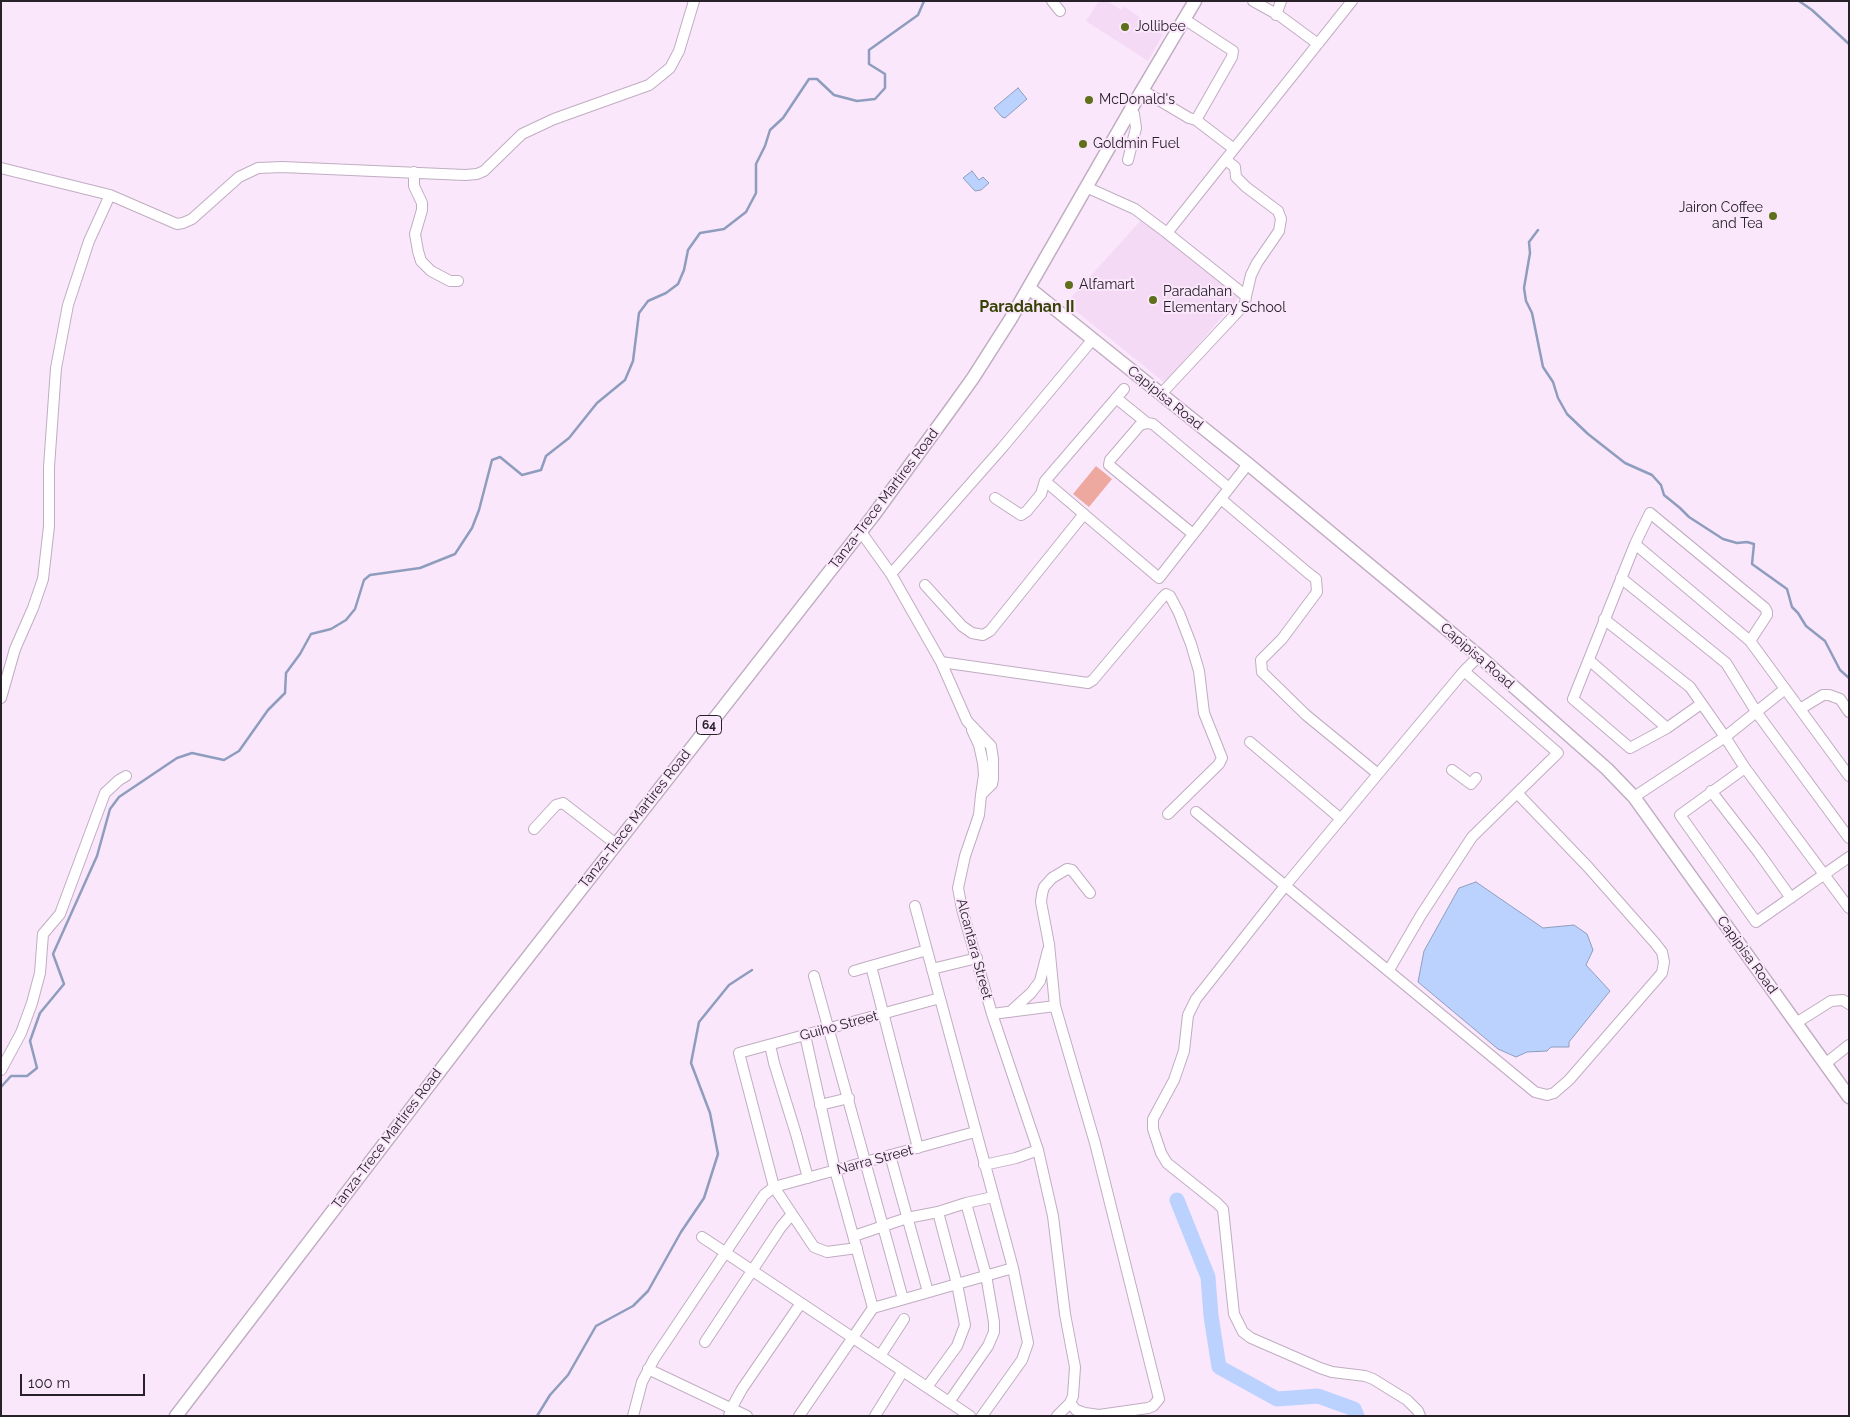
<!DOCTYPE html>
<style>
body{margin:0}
#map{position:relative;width:1850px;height:1417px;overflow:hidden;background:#fbe7fc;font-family:Raleway,sans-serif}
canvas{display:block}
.frame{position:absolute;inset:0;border:2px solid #282129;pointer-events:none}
.scale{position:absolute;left:20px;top:1374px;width:125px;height:22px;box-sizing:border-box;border:2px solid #282129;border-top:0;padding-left:6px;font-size:15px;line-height:18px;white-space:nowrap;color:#282129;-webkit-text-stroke:4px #fbe7fc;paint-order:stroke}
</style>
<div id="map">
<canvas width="1850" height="1417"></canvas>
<div class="frame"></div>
<div class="scale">100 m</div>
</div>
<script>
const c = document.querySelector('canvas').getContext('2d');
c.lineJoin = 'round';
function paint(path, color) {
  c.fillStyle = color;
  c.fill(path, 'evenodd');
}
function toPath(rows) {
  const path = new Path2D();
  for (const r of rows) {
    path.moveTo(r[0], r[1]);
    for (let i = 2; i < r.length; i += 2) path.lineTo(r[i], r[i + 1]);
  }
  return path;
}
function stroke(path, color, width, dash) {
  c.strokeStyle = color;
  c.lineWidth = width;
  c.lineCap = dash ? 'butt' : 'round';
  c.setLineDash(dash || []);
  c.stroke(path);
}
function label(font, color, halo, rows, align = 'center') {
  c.font = font + ' Raleway,sans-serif';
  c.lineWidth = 4;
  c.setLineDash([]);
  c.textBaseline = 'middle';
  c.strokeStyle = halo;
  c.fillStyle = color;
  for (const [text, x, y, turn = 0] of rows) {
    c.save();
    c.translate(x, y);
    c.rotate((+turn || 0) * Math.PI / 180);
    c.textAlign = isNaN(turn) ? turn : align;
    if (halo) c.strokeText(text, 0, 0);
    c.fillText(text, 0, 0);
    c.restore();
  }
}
paint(toPath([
 [1099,1,1108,1,1121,10,1124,6,1163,34,1148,61,1086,21],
 [1144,217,1239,297,1165,383,1066,303]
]), '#f4daf5');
paint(toPath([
 [1096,466,1112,479,1089,507,1073,494]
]), '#eda8a0');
const water = toPath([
 [1018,88,1027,99,1005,118,1002,117,994,108,1018,88],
 [972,171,979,180,983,177,989,183,981,190,975,191,963,178,972,171],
 [1476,882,1543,928,1574,925,1587,934,1593,950,1586,965,1610,991,1569,1042,1569,1047,1551,1047,1547,1051,1527,1052,1516,1057,1498,1049,1418,982,1424,951,1459,888,1476,882]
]);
paint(water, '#bad2fd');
stroke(water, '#8e9dbd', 1);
stroke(toPath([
 [1799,1,1812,10,1849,44],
 [1538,230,1529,242,1530,253,1524,288,1526,301,1532,313,1543,367,1553,382,1558,398,1567,414,1588,434,1625,463,1652,475,1661,485,1664,495,1680,508,1689,517,1723,539,1737,543,1747,542,1754,544,1752,564,1787,589,1792,607,1798,613,1806,626,1825,641,1840,670,1849,678],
 [1,1087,11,1076,27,1076,37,1068,30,1041,40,1013,64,984,53,954,97,856,110,809,119,797,177,758,192,753,224,760,239,751,268,710,285,693,286,673,300,654,311,634,331,629,346,620,355,609,364,580,370,575,420,568,455,554,472,528,479,510,492,460,500,457,522,475,541,470,546,456,569,438,597,403,625,380,633,361,639,313,648,301,666,293,678,284,684,270,688,250,700,233,724,229,746,212,756,193,756,164,765,146,770,130,783,118,809,79,817,79,834,95,857,101,875,99,885,88,885,74,869,64,869,50,918,15,924,1],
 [537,1416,550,1395,568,1375,596,1326,633,1306,648,1291,681,1232,704,1198,718,1154,710,1113,691,1063,699,1022,729,985,752,970]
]), '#8e9dbd', 2.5);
stroke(toPath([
 [1177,1200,1208,1277,1211,1316,1219,1367,1277,1399,1318,1396,1354,1409,1357,1416]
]), '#bad2fd', 15);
const minor = toPath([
 [1052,1,1060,11],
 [1253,1,1280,16,1318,44],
 [1276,15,1281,1],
 [1184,19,1233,51,1232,57,1196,120],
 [1142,90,1189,118,1196,120,1234,149],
 [1128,160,1136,128,1134,114,1131,109],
 [1226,160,1235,167,1236,177,1246,187,1278,211,1281,219,1279,231,1257,263,1251,275,1246,296],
 [1,168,110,195,177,224,183,223,192,219,239,177,258,168,282,167,465,175,477,174,484,171,522,134,554,119,649,85,670,68,679,51,694,1],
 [414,172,414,186,422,203,422,210,415,234,418,251,421,261,431,271,450,281,458,281],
 [1086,187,1135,209,1167,233],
 [1161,394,1245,304,1246,296,1167,233,1352,1],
 [1116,398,1147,423],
 [1045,481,1159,578,1248,464],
 [995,498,1021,515,1027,511,1041,494,1045,481,1124,389],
 [1221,499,1307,572,1316,579,1317,592,1282,639,1261,660,1262,672,1306,715,1378,774],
 [861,532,891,574,941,662,967,721,991,746,993,759,993,779,992,784,981,795,979,815,965,856,958,888,962,909,992,1014,1038,1150,1053,1216,1065,1314,1075,1367,1073,1396,1070,1403,1057,1416],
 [1193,534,1109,465,1110,460,1140,425,1147,423,1153,424,1229,488],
 [1635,544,1750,641,1849,776],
 [891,574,1002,448,1093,339],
 [1621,578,1726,663,1757,713,1849,838],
 [925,585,962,626,972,633,983,635,990,631,1084,514],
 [1604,619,1690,687,1725,737,1745,768,1849,908],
 [1589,660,1667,728],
 [941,662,1088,683,1093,680,1162,598,1166,594,1170,596,1179,613,1191,644,1199,671,1204,713,1222,758,1219,764,1168,814],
 [1,698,15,649,33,608,43,579,49,526,49,467,56,368,68,305,89,241,110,195],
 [1701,704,1667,728,1630,748,1573,699,1635,544,1650,513,1765,608,1767,612,1767,615,1750,641],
 [1800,709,1823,695,1829,695,1840,699,1849,712],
 [972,730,979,745,983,763,984,775,981,795],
 [1250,742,1341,819],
 [1745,768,1680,815,1756,922,1849,857],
 [1452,770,1471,784,1476,778],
 [1711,791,1759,853,1791,898],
 [1634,797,1725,737,1785,689],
 [1196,812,1535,1092,1547,1095,1554,1093,1569,1080,1662,973,1664,962,1662,952,1655,943,1588,867,1517,793],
 [534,829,556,805,563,803,616,844],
 [915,906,1013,1268,1028,1343,1022,1360,982,1416],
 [871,966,927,950],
 [932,969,977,958],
 [1389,970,1421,915,1472,837,1558,753,1464,671],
 [854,971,871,966,918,1148],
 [814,976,903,1299],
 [1010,1012,1031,993,1040,981,1048,950],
 [992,1014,1055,1006],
 [1796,1023,1831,1001,1843,1000,1849,1004],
 [805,1035,835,1170,873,1308],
 [770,1045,774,1063,796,1134,808,1178],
 [1825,1064,1849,1045],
 [1,1070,21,1033,32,1003,40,973,43,934,60,914,105,793,119,780,126,776],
 [820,1105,849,1098],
 [890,1155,928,1292],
 [984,1165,1016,1158,1038,1150],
 [854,1236,907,1218,938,1212,966,1203,993,1197],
 [702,1237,970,1416],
 [857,1248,827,1252,814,1247,774,1187,975,1132],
 [705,1342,781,1227,792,1214],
 [880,1356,904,1319],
 [648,1369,747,1416],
 [927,1387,957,1346,965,1325,957,1284,938,1212],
 [949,1402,988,1346,994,1332,994,1322,986,1275,966,1203],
 [1070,1403,1076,1410,1085,1413,1099,1415,1148,1408,1153,1406,1159,1399,1095,1143,1055,1006,1049,944,1041,902,1042,894,1044,887,1052,878,1067,869,1072,870,1090,893],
 [633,1416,642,1382,654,1359,764,1195,774,1187,739,1053,940,998],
 [729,1416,731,1409,742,1389,801,1303],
 [799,1416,873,1308,1013,1268],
 [875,1416,903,1371],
 [1420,1416,1418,1411,1407,1400,1373,1379,1365,1376,1332,1372,1320,1368,1251,1338,1243,1332,1234,1314,1223,1209,1217,1203,1167,1163,1161,1153,1153,1129,1153,1119,1174,1080,1184,1051,1188,1015,1196,999,1285,886,1378,774,1464,671,1479,656]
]);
const major = toPath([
 [1029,288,1248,464,1479,656,1607,769,1634,797,1849,1097],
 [176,1416,485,1012,873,516,953,406,973,378,1010,320,1134,104,1195,1]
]);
stroke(minor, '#c0adc1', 12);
stroke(major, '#c0adc1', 15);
stroke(minor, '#fff', 10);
stroke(major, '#fff', 12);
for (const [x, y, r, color] of [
 [1125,27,5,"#5f6f1a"],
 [1089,100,5,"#5f6f1a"],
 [1083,144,5,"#5f6f1a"],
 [1773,216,5,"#5f6f1a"],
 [1069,285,5,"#5f6f1a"],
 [1153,300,5,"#5f6f1a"]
]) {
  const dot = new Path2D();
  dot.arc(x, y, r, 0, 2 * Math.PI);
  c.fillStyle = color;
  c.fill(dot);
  stroke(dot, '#fbe7fc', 2);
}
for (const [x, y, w] of [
 [709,725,25]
]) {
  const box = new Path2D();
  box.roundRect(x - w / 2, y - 9.5, w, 19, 4);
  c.fillStyle = '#fbe7fc';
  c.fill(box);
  stroke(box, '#282129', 1);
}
label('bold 12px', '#282129', null, [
 ["64",709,725]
]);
label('14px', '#282129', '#fbe7fc', [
 ["Jollibee",1135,27],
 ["McDonald's",1099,100],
 ["Goldmin Fuel",1093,144],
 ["Jairon Coffee",1763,208,"right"],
 ["and Tea",1763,224,"right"],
 ["Alfamart",1079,285],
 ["Paradahan",1163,292],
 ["Elementary School",1163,308]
], 'left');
label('14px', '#282129', '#fbe7fc', [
 ["Capipisa Road",1165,398,39],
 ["Tanza-Trece Martires Road",884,499,-53],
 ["Capipisa Road",1477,656,41],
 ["Tanza-Trece Martires Road",635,819,-52],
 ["Alcantara Street",974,949,75],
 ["Capipisa Road",1747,955,54],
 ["Guiho Street",839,1026,-15],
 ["Tanza-Trece Martires Road",387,1139,-53],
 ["Narra Street",875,1160,-15]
]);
label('bold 16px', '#374206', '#fbe7fc', [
 ["Paradahan II",1027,307]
]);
</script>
